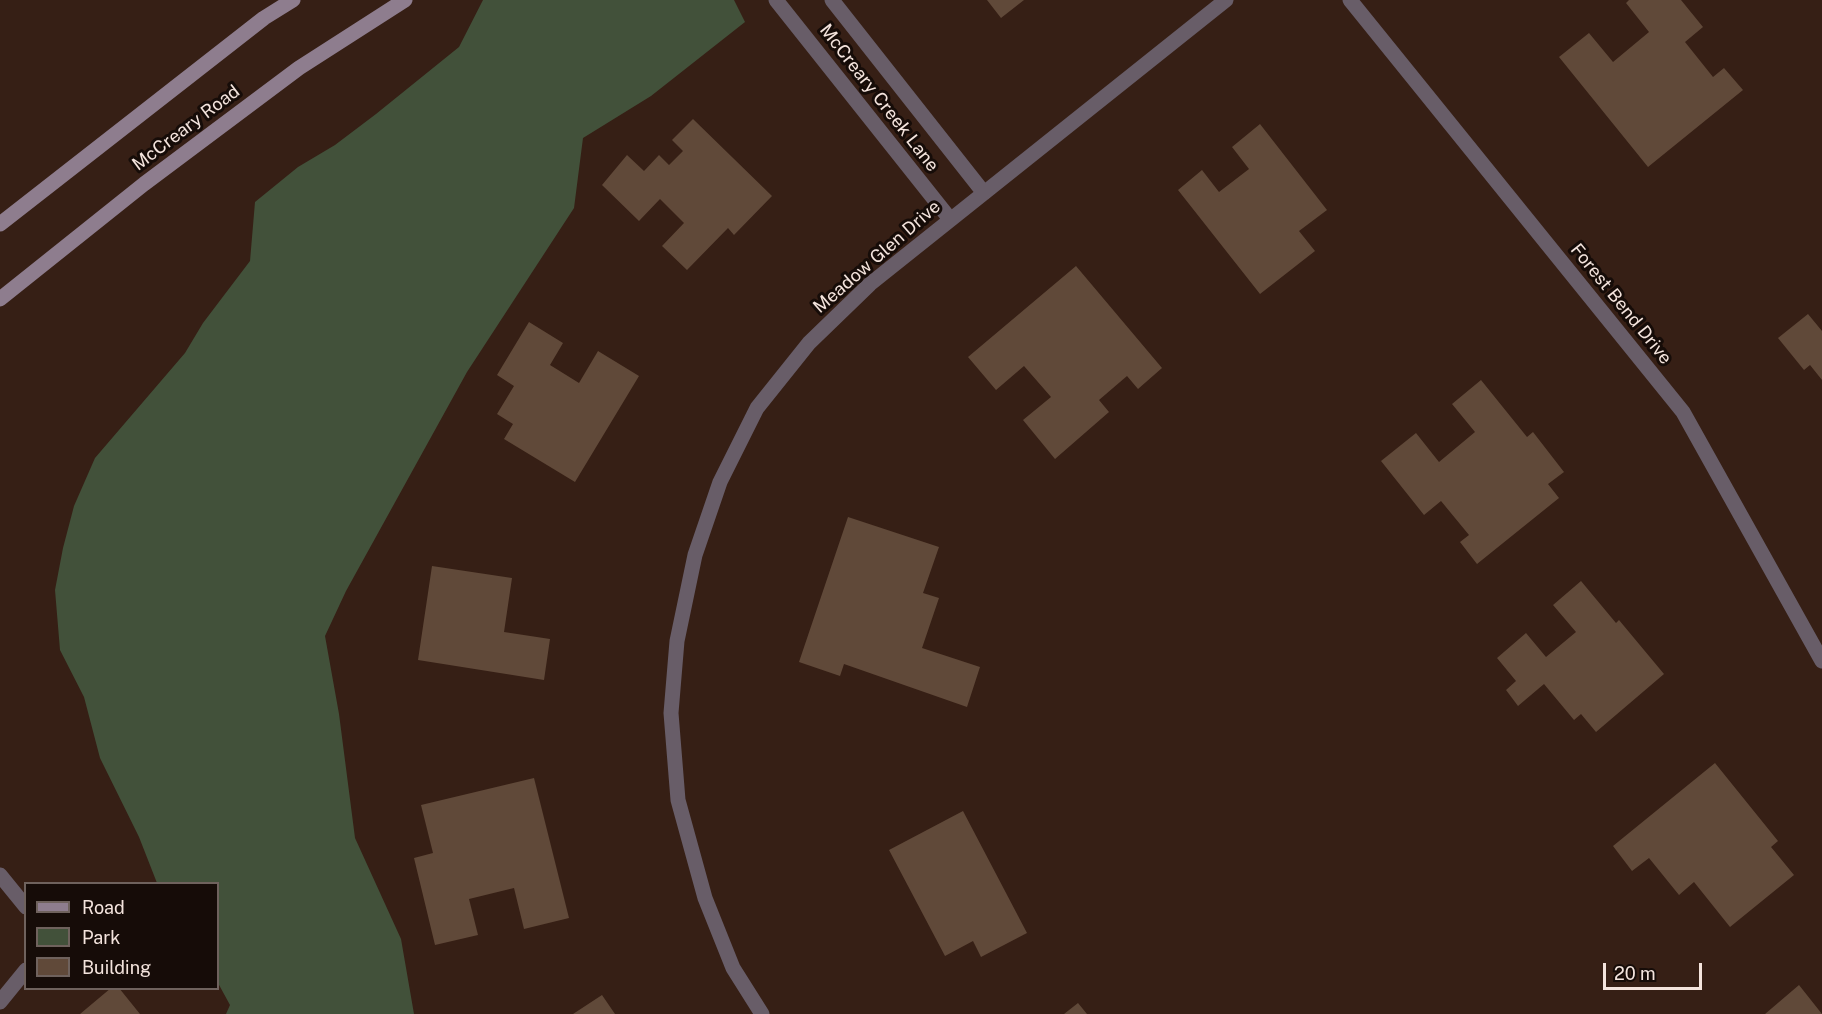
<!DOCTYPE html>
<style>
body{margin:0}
#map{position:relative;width:1822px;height:1014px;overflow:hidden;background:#361f15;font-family:"Public Sans",sans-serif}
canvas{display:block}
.legend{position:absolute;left:24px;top:882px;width:195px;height:108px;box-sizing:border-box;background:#160c08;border:2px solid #6f625d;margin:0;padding:8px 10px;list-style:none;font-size:18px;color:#f4e4dd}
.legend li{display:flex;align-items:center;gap:12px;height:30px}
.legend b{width:30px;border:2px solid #6f625d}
.scale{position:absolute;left:1603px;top:963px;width:99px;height:27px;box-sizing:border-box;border:3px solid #f4e4dd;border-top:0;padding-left:8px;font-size:18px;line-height:21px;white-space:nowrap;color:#f4e4dd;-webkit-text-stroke:4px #160c08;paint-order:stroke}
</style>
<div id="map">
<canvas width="1822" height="1014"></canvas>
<ul class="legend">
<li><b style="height:8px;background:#8e7d8e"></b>Road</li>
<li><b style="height:16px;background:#42513a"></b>Park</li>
<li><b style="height:16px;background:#604939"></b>Building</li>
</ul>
<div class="scale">20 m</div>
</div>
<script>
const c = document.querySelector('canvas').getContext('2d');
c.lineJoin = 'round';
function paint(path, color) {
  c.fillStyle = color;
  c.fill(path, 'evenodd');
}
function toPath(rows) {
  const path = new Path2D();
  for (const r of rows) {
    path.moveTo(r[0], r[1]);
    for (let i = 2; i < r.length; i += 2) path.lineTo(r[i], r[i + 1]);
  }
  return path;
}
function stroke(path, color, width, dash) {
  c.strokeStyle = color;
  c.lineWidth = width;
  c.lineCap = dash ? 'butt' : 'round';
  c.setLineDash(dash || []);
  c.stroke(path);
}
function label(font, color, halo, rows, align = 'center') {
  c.font = font + ' "Public Sans",sans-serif';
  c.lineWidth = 6;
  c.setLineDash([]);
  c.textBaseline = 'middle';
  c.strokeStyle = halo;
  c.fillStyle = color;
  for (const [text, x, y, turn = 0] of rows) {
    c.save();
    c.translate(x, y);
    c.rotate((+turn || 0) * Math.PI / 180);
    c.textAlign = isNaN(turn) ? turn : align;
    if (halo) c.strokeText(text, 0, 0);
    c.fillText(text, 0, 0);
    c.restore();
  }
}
paint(toPath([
 [483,0,734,0,745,22,651,96,583,138,574,208,467,372,346,591,325,636,339,714,355,838,401,939,414,1014,226,1014,230,1005,218,983,218,884,157,883,139,837,100,758,84,697,60,650,55,590,63,548,74,506,95,458,185,353,203,323,250,261,255,202,298,167,335,145,376,114,459,47]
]), '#42513a');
paint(toPath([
 [987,0,1024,0,1001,18],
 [1629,0,1681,0,1703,27,1685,42,1713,77,1724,68,1743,90,1648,167,1559,57,1589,33,1613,62,1649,32,1626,3],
 [693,119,772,196,734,235,728,228,687,270,662,246,684,223,660,199,639,221,602,185,627,155,644,171,659,155,669,165,683,151,672,140],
 [1260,124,1327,210,1299,231,1315,251,1260,294,1178,190,1202,170,1219,192,1249,169,1232,147],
 [1076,266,1162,368,1138,389,1127,376,1099,400,1109,412,1055,459,1023,420,1051,397,1024,366,996,390,968,357],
 [1808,314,1822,331,1822,380,1810,365,1804,370,1778,338],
 [529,322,563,343,550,365,579,383,598,351,639,376,575,482,504,439,513,424,497,414,514,386,497,375],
 [1481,380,1527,437,1533,432,1564,472,1548,484,1559,498,1477,564,1460,542,1469,535,1441,501,1424,515,1381,461,1416,433,1439,462,1475,432,1452,404],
 [848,517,939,547,923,593,939,598,922,648,980,667,967,707,844,664,840,676,799,662],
 [432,566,512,578,504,632,550,639,544,680,418,660],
 [1581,581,1616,623,1619,620,1664,674,1596,732,1581,714,1574,720,1544,684,1518,706,1506,690,1516,681,1497,658,1526,633,1546,657,1576,632,1553,605],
 [1715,763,1778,841,1771,847,1794,875,1730,927,1694,882,1679,895,1649,858,1632,871,1613,846],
 [534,778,569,918,524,929,514,888,469,899,478,935,435,945,414,858,433,853,421,805],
 [963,811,1027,933,981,957,973,941,945,956,889,850],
 [1799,985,1822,1014,1765,1014],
 [111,988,119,988,140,1014,80,1014],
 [602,995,615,1014,573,1014],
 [1078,1003,1087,1014,1064,1014]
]), '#604939');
stroke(toPath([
 [776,0,950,219],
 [832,0,984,193],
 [1350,0,1683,412,1822,661],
 [0,875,26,907],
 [0,1002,26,970],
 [762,1014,733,968,705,898,678,800,671,713,677,641,695,555,720,482,757,408,809,343,870,284,1226,0]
]), '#685d68', 15);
stroke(toPath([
 [0,224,264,18,293,0],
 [0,299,144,184,299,68,405,0]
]), '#8e7d8e', 15);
label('18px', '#f4e4dd', '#160c08', [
 ["McCreary Creek Lane",879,98,52],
 ["McCreary Road",186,128,-37],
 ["Meadow Glen Drive",877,257,-41],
 ["Forest Bend Drive",1621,304,51]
]);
</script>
